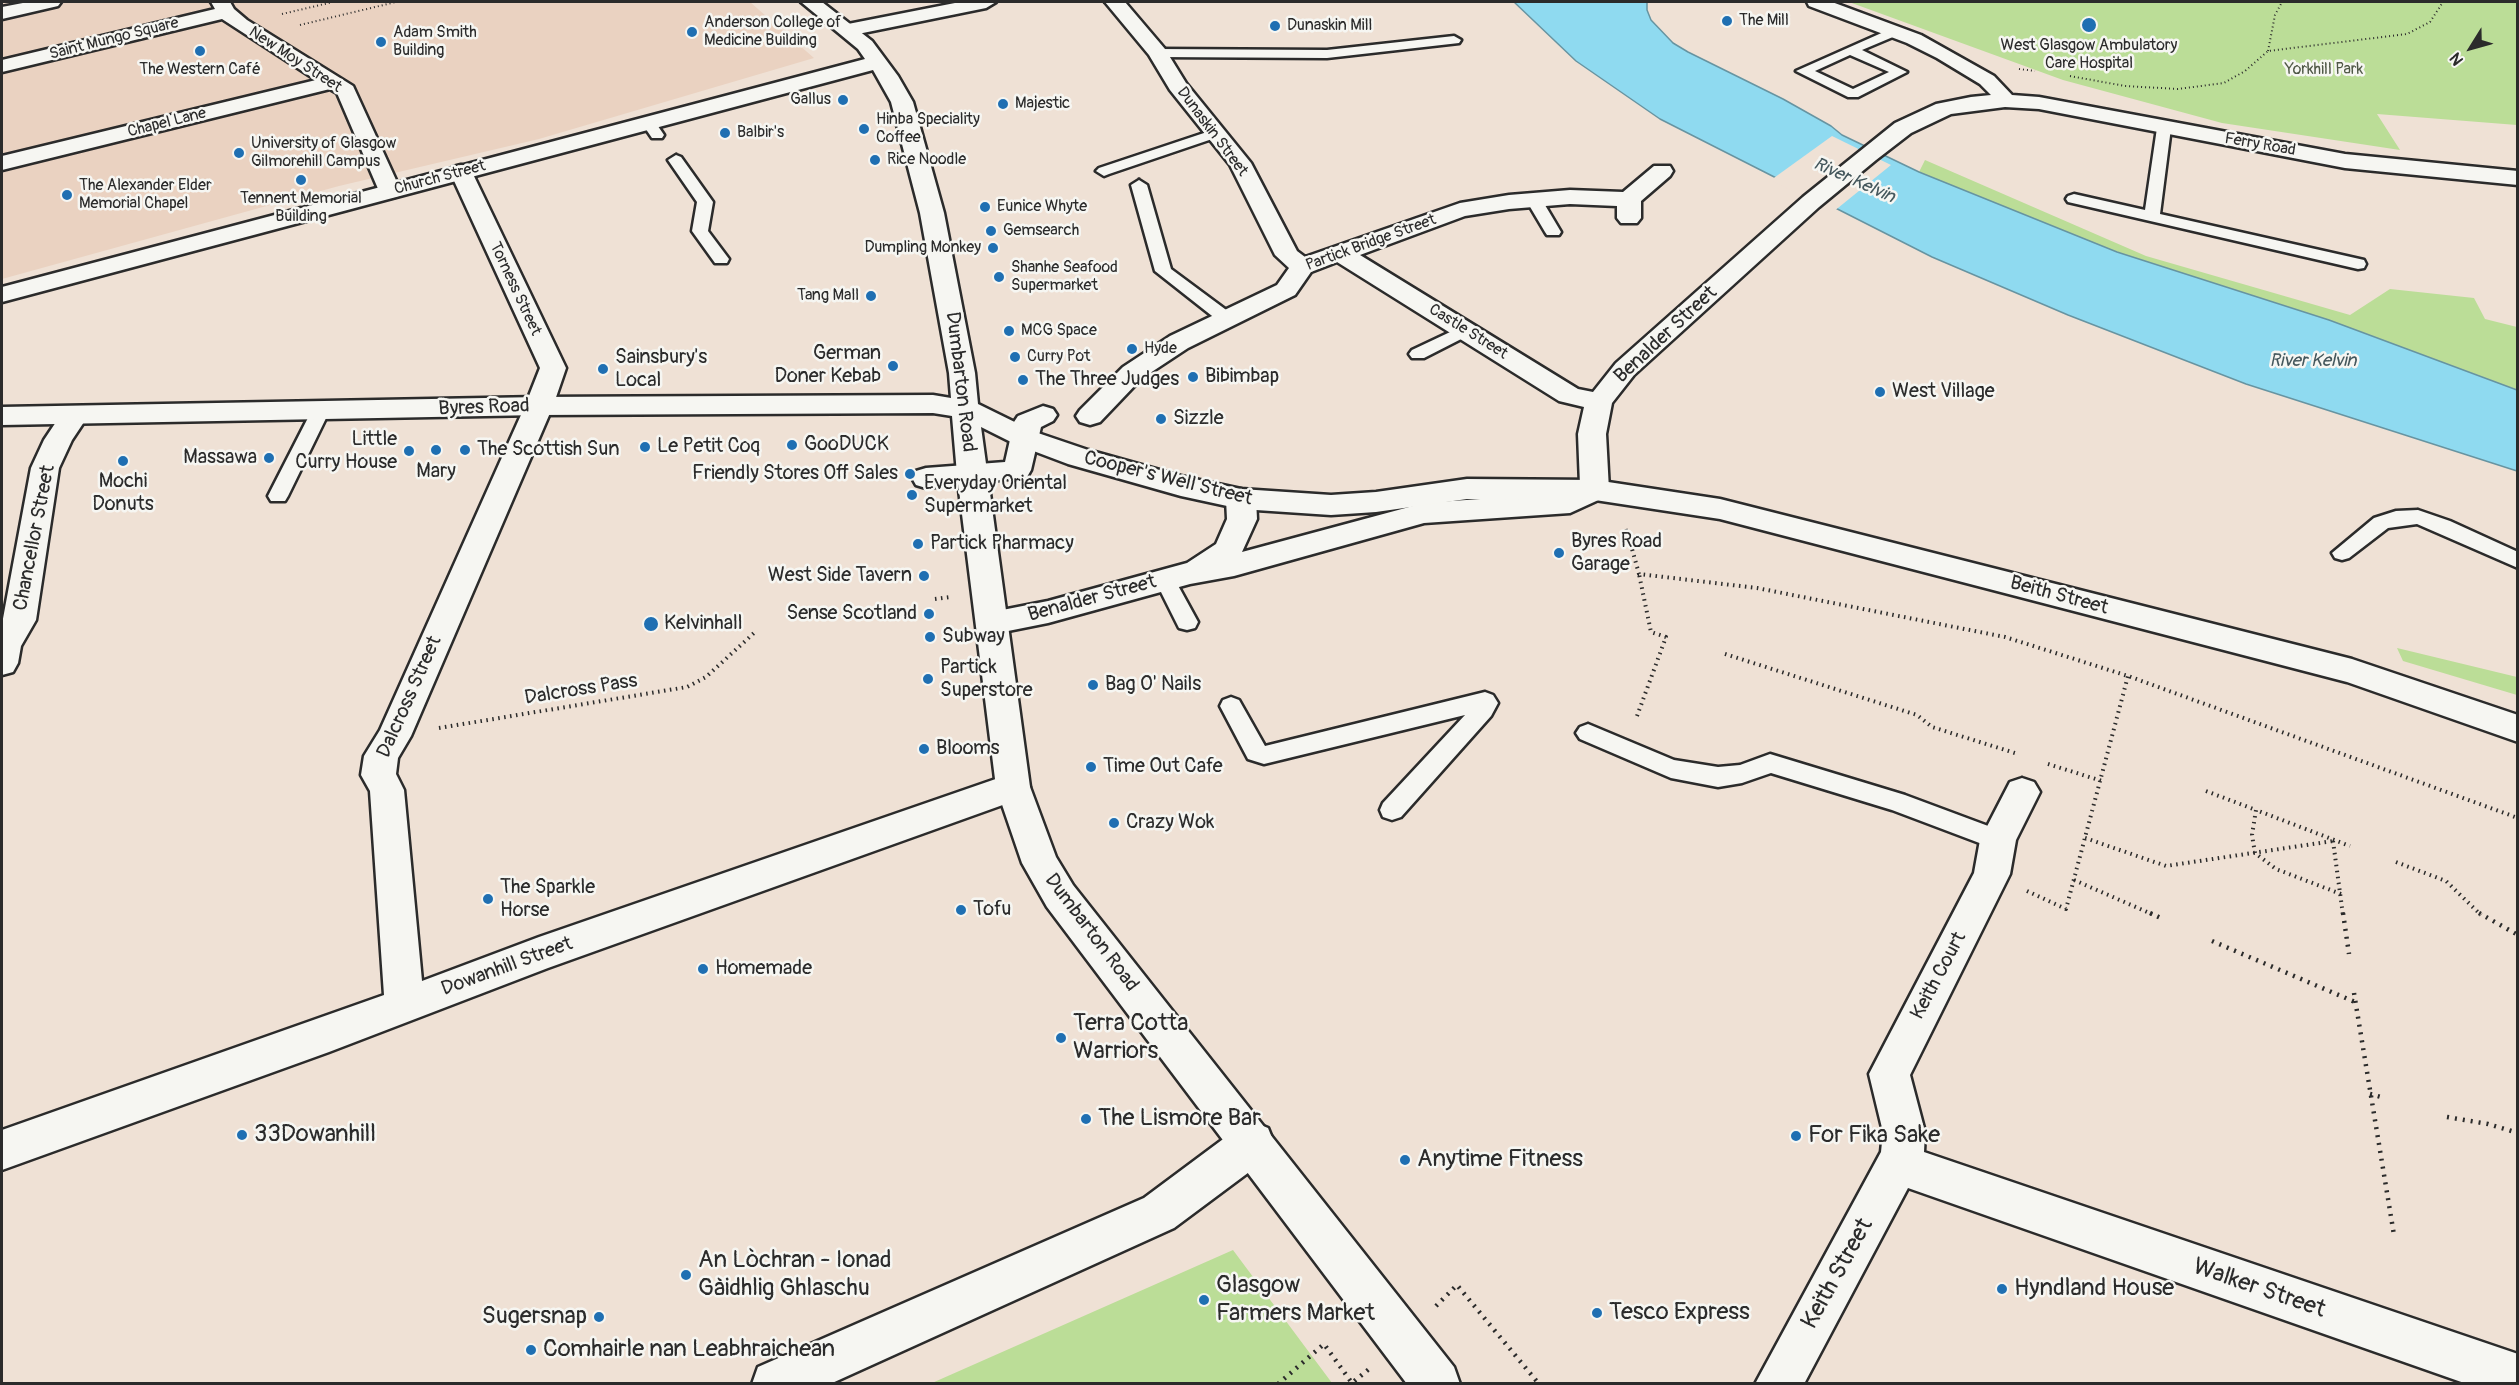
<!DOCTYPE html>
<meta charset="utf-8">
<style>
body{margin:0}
#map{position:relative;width:2519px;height:1385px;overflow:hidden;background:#efe1d5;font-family:Pangolin,sans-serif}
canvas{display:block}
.frame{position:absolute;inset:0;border:3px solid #2b2b2b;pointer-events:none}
.north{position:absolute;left:2441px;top:18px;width:60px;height:60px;-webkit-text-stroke:4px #f6f6f2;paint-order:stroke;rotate:233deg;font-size:16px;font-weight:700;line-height:24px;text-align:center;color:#2b2b2b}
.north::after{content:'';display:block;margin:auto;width:21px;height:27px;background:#2b2b2b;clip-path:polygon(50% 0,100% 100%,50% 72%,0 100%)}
</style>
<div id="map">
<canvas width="2519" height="1385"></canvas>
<div class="frame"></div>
<div class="north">N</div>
</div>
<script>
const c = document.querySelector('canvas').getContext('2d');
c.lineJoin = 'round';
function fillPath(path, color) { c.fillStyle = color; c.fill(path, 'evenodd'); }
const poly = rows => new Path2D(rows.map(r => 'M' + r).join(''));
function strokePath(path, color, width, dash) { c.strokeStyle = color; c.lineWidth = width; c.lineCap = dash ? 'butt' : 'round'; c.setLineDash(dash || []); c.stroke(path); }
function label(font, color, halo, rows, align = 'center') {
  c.font = font + ' Pangolin,sans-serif'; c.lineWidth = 5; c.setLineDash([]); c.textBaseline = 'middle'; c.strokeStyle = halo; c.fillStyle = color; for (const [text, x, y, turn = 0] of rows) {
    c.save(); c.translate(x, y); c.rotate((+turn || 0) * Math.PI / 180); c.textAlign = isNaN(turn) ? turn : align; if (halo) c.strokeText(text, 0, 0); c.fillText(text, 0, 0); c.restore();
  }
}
const built = poly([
 [2,2,750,2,814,58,539,139,339,186,2,279]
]);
const green = poly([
 [1849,2,2517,2,2517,125,2377,114,2400,150,2222,123,2063,80],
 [1925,160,2146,256,2350,315,2390,289,2474,298,2485,319,2517,327,2517,390,2329,320,2117,252,1919,172],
 [2397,648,2517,677,2517,695,2403,661],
 [1233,1250,1332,1383,932,1383]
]);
const water = poly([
 [1514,2,1647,2,1647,10,1651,20,1673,43,1688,52,1783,99,1831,126,1842,135,1919,172,2117,252,2329,320,2517,390,2517,471,2246,384,2068,315,1932,257,1660,119,1576,61,1514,2]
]);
const pier = poly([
 [1832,136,1891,165,1833,212,1771,180]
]);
const pathFar3 = poly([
 [282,14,333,2],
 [300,25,396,2],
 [2268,51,2275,15,2282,2],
 [2019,69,2035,71],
 [2070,76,2125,86,2178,89,2224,83,2245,71,2268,51,2407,34,2430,22,2443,2]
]);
const pathFar2 = poly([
 [1626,529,1629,539]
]);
const pathFar1 = poly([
 [1629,538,1639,574,1757,588,2005,637,2128,676,2518,818],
 [935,599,950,597],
 [1725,654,1917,715,1932,727,2018,754],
 [1637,716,1666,637,1651,632,1639,574],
 [439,728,687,687,706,677,754,633],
 [2048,764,2102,781],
 [2206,791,2256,810],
 [2085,838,2166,866,2333,841],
 [2333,841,2343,915],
 [2396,862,2446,881,2481,915],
 [2074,880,2154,915],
 [2027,891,2066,909,2128,676],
 [2341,894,2276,869,2255,853,2252,835,2256,810,2350,846]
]);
const path = poly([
 [2150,913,2163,919],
 [2343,913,2349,954],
 [2479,913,2518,935],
 [2212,941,2355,1002],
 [2354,993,2394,1235],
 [2370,1094,2381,1097],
 [2447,1117,2488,1124,2518,1133],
 [1436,1306,1457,1285,1539,1384],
 [1278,1384,1324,1344,1352,1383,1369,1369]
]);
const lane = poly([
 [1895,27,1900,28,1900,34,1862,50,1907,72,1858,97,1848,97,1796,71,1895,27],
 [1850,55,1889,72,1853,89,1815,71,1850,55],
 [1454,36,1461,40,1459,43,1327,58,1158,57,1151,53,1158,49,1327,50,1454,36],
 [648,118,653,119,662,132,664,135,662,138,652,138,641,122,648,118],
 [2164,124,2171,128,2160,214,2364,260,2366,264,2364,268,2358,269,2068,202,2066,199,2068,196,2074,194,2145,210,2157,128,2164,124],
 [1216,129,1223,133,1221,136,1109,174,1104,176,1096,171,1099,168,1216,129],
 [676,155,681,157,713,202,708,231,729,259,727,263,715,263,692,231,697,202,668,160,676,155],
 [1139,180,1147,185,1171,269,1233,315,1236,319,1233,323,1221,323,1155,271,1131,185,1139,180],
 [1534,195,1542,200,1561,232,1559,235,1547,235,1545,232,1526,200,1534,195],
 [1465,325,1471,326,1474,330,1471,334,1424,358,1412,358,1409,354,1412,350,1465,325],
 [320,406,329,412,288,496,285,501,271,501,268,496,311,412,320,406],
 [2418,510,2450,521,2518,552,2518,568,2417,524,2388,528,2349,558,2342,560,2335,558,2332,553,2374,518,2396,511,2418,510],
 [1165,573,1172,575,1175,580,1198,622,1195,628,1187,630,1179,628,1155,580,1158,575,1165,573],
 [1485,692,1493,695,1498,703,1491,716,1401,817,1392,820,1383,817,1380,810,1383,803,1465,715,1264,764,1248,759,1220,706,1223,700,1231,697,1239,700,1265,746,1485,692],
 [1588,724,1674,760,1718,767,1740,765,1770,754,1905,795,2007,833,2010,840,2007,847,1998,850,1892,810,1771,773,1742,783,1718,787,1671,778,1580,739,1576,733,1580,727,1588,724]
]);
const street = poly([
 [28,2,61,2,58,6,2,19,2,7,28,2],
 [211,2,230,2,234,9,247,20,353,86,401,191,398,196,390,198,382,196,379,191,337,93,330,89,2,170,2,156,316,80,222,19,2,72,2,60,215,9,211,2],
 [960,2,996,2,986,8,848,36,838,30,848,24,960,2],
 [1105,2,1125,2,1165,49,1186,83,1251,163,1297,251,1305,257,1460,203,1509,195,1570,190,1623,192,1654,166,1670,166,1673,171,1670,176,1641,201,1641,218,1637,223,1621,223,1617,218,1617,206,1570,204,1509,209,1465,216,1360,255,1578,389,1593,392,1616,363,1803,197,1895,123,1936,104,1971,97,1991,95,1980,84,1937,58,1907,43,1809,6,1807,2,1832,2,1921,35,1994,76,2012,95,2039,97,2345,154,2518,171,2518,185,2345,168,2039,109,2005,107,1951,114,1911,133,1876,160,1819,207,1634,375,1612,403,1606,434,1609,490,1605,497,1570,513,1424,523,1234,576,1190,584,1048,623,993,634,982,630,977,622,982,614,1048,601,1187,563,1216,544,1227,519,1226,499,1231,492,1241,489,1251,492,1256,499,1257,519,1242,552,1424,503,1565,493,1580,485,1578,434,1584,407,1559,401,1337,262,1311,272,1295,295,1188,348,1141,379,1100,422,1090,425,1080,422,1076,416,1080,410,1123,367,1170,336,1277,285,1289,268,1275,255,1230,165,1170,90,1149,55,1105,2],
 [461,165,469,167,472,172,566,368,553,406,411,736,398,758,396,774,404,790,422,981,539,937,1013,773,1025,777,1030,787,1025,797,548,968,329,1052,2,1170,2,1130,384,995,370,791,361,775,364,756,380,730,525,406,540,368,450,172,453,167,461,165],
 [1043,406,1053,409,1057,415,1053,421,1041,427,1031,470,1027,477,926,488,916,485,912,478,916,471,926,468,1005,462,1014,422,1018,416,1043,406],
 [74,407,84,410,88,416,72,440,59,468,36,620,21,646,18,663,13,672,2,675,2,624,31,468,44,440,64,410,74,407],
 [2022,778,2034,782,2040,792,2016,840,2010,874,1910,1075,1925,1132,1924,1152,2518,1354,2518,1384,2467,1384,1908,1188,1804,1384,1755,1384,1881,1152,1883,1132,1869,1074,1974,873,1980,840,2010,782,2022,778],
 [1253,1122,1268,1128,1274,1143,1268,1158,1174,1228,830,1384,752,1384,758,1367,1144,1198,1238,1128,1253,1122]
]);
const secondary = poly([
 [801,2,822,2,872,41,898,76,913,102,944,213,975,373,978,404,1035,432,1088,450,1181,476,1241,489,1331,495,1376,492,1467,479,1595,480,1720,499,2352,659,2518,715,2518,742,2347,682,1720,519,1595,500,1467,499,1376,512,1331,515,1241,509,1181,496,1068,464,1015,444,981,427,1030,787,1056,857,1073,885,1454,1367,1460,1384,1407,1384,1047,907,1022,863,996,787,957,474,952,416,933,413,539,415,2,425,2,407,539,397,933,395,951,398,949,373,920,213,891,102,873,70,2,302,2,287,865,59,858,49,801,2]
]);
const markers = [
 [1727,21,6,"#1f6fb2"],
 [2089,25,8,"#1f6fb2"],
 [1275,26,6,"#1f6fb2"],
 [692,32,6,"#1f6fb2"],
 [381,42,6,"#1f6fb2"],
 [200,51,6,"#1f6fb2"],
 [843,100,6,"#1f6fb2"],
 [1003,104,6,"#1f6fb2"],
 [864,129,6,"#1f6fb2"],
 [725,133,6,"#1f6fb2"],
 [239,153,6,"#1f6fb2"],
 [875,160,6,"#1f6fb2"],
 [301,180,6,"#1f6fb2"],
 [67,195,6,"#1f6fb2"],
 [985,207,6,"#1f6fb2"],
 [991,231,6,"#1f6fb2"],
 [993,248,6,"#1f6fb2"],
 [999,277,6,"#1f6fb2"],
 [871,296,6,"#1f6fb2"],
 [1009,331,6,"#1f6fb2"],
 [1132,349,6,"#1f6fb2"],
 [1015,357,6,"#1f6fb2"],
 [893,366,6,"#1f6fb2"],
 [603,369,6,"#1f6fb2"],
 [1193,377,6,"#1f6fb2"],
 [1023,380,6,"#1f6fb2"],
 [1880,392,6,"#1f6fb2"],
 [1161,419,6,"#1f6fb2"],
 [792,445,6,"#1f6fb2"],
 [645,447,6,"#1f6fb2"],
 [436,450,6,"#1f6fb2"],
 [465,450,6,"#1f6fb2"],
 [409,451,6,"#1f6fb2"],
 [269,458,6,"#1f6fb2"],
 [123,461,6,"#1f6fb2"],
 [910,474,6,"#1f6fb2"],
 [912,495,6,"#1f6fb2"],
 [918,544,6,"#1f6fb2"],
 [1559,553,6,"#1f6fb2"],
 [924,576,6,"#1f6fb2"],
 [929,614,6,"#1f6fb2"],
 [651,624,8,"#1f6fb2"],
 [930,637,6,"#1f6fb2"],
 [928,679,6,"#1f6fb2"],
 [1093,685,6,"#1f6fb2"],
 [924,749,6,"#1f6fb2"],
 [1091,767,6,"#1f6fb2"],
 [1114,823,6,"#1f6fb2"],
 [488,899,6,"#1f6fb2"],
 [961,910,6,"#1f6fb2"],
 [703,969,6,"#1f6fb2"],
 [1061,1038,6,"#1f6fb2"],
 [1086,1119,6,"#1f6fb2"],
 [242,1135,6,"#1f6fb2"],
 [1796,1136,6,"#1f6fb2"],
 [1405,1160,6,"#1f6fb2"],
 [686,1275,6,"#1f6fb2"],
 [2002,1289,6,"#1f6fb2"],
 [1204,1300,6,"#1f6fb2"],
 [1597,1313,6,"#1f6fb2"],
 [599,1317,6,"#1f6fb2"],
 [531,1350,6,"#1f6fb2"]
];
const farPoinames = [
 ["The Mill",1739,21],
 ["Anderson College of",704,23],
 ["Medicine Building",704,41],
 ["Dunaskin Mill",1287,26],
 ["Adam Smith",393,33],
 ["Building",393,51],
 ["West Glasgow Ambulatory",2089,46,"center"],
 ["Care Hospital",2089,64,"center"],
 ["The Western Café",200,70,"center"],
 ["Gallus",831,100,"right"],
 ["Majestic",1015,104],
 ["Hinba Speciality",876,120],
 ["Coffee",876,138],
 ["Balbir's",737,133],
 ["University of Glasgow",251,144],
 ["Gilmorehill Campus",251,162],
 ["Rice Noodle",887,160],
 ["The Alexander Elder",79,186],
 ["Memorial Chapel",79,204],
 ["Tennent Memorial",301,199,"center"],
 ["Building",301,217,"center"],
 ["Eunice Whyte",997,207],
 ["Gemsearch",1003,231],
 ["Dumpling Monkey",981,248,"right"],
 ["Shanhe Seafood",1011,268],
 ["Supermarket",1011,286],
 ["Tang Mall",859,296,"right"],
 ["MCG Space",1021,331],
 ["Hyde",1144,349],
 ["Curry Pot",1027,357]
];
const farStreetnames = [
 ["Saint Mungo Square",114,39,-14],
 ["New Moy Street",295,60,33],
 ["Chapel Lane",167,123,-14],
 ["Dunaskin Street",1212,132,53],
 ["Ferry Road",2260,145,10],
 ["Church Street",440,178,-15],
 ["Partick Bridge Street",1371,243,-20],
 ["Torness Street",515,289,65],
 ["Castle Street",1468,332,32]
];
const farParknames = [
 ["Yorkhill Park",2324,70]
];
const farWaternames = [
 ["River Kelvin",1854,181,24],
 ["River Kelvin",2313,361]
];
const streetNames = [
 ["Benalder Street",1666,335,-43],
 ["Dumbarton Road",960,382,83],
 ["Byres Road",484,408,-2],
 ["Cooper's Well Street",1168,479,14],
 ["Chancellor Street",35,538,-79],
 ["Beith Street",2059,596,15],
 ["Benalder Street",1092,599,-15],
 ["Dalcross Pass",581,690,-9],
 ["Dalcross Street",410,697,-66],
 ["Dumbarton Road",1091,933,53],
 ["Dowanhill Street",507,967,-20],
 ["Keith Court",1939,976,-62]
];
const poiNames = [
 ["German",881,354,"right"],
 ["Doner Kebab",881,377,"right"],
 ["Sainsbury's",615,358],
 ["Local",615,381],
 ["Bibimbap",1205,377],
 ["The Three Judges",1035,380],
 ["West Village",1892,392],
 ["Sizzle",1173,419],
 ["Little",397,440,"right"],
 ["Curry House",397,463,"right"],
 ["GooDUCK",804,445],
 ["Le Petit Coq",657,447],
 ["The Scottish Sun",477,450],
 ["Massawa",257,458,"right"],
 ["Mary",436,472,"center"],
 ["Friendly Stores Off Sales",898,474,"right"],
 ["Mochi",123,482,"center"],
 ["Donuts",123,505,"center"],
 ["Everyday Oriental",924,484],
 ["Supermarket",924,507],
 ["Byres Road",1571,542],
 ["Garage",1571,565],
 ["Partick Pharmacy",930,544],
 ["West Side Tavern",912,576,"right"],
 ["Sense Scotland",917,614,"right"],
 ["Kelvinhall",664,624],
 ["Subway",942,637],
 ["Partick",940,668],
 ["Superstore",940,691],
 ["Bag O' Nails",1105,685],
 ["Blooms",936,749],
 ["Time Out Cafe",1103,767],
 ["Crazy Wok",1126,823],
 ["The Sparkle",500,888],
 ["Horse",500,911],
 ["Tofu",973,910],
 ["Homemade",715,969]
];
const nearPoinames = [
 ["Terra Cotta",1073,1024],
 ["Warriors",1073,1052],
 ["The Lismore Bar",1098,1119],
 ["33Dowanhill",254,1135],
 ["For Fika Sake",1808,1136],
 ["Anytime Fitness",1417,1160],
 ["An Lòchran - Ionad",698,1261],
 ["Gàidhlig Ghlaschu",698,1289],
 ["Glasgow",1216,1286],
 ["Farmers Market",1216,1314],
 ["Hyndland House",2014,1289],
 ["Tesco Express",1609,1313],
 ["Sugersnap",587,1317,"right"],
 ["Comhairle nan Leabhraichean",543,1350]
];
const nearStreetnames = [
 ["Keith Street",1838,1274,-61],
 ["Walker Street",2259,1289,19]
];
fillPath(built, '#ead2c1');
fillPath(green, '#bbdd97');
fillPath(water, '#8fdaf0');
strokePath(water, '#6794a1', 1.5);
fillPath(pier, '#efe1d5');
strokePath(lane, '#2b2b2b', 5);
strokePath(street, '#2b2b2b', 5);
strokePath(secondary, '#2b2b2b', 5);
strokePath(pathFar3, '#2b2b2b', 2, [1, 3]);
strokePath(pathFar2, '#2b2b2b', 3, [1.5, 4]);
strokePath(pathFar1, '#2b2b2b', 4, [1.5, 4.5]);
strokePath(path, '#2b2b2b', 4.5, [2, 6]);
fillPath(lane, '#f6f6f2');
fillPath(street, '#f6f6f2');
fillPath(secondary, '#f6f6f2');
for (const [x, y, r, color] of markers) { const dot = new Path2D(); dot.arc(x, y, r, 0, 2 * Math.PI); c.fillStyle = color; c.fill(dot); strokePath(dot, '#f6f6f2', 2); }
label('16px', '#2b2b2b', '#f6f6f2', farPoinames, 'left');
label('16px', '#2b2b2b', '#f6f6f2', farStreetnames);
label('16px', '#4f5846', '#f6f6f2', farParknames);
label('italic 18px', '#44575c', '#f6f6f2', farWaternames);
label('20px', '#2b2b2b', '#f6f6f2', streetNames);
label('20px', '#2b2b2b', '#f6f6f2', poiNames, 'left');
label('24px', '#2b2b2b', '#f6f6f2', nearPoinames, 'left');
label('24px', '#2b2b2b', '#f6f6f2', nearStreetnames);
</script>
